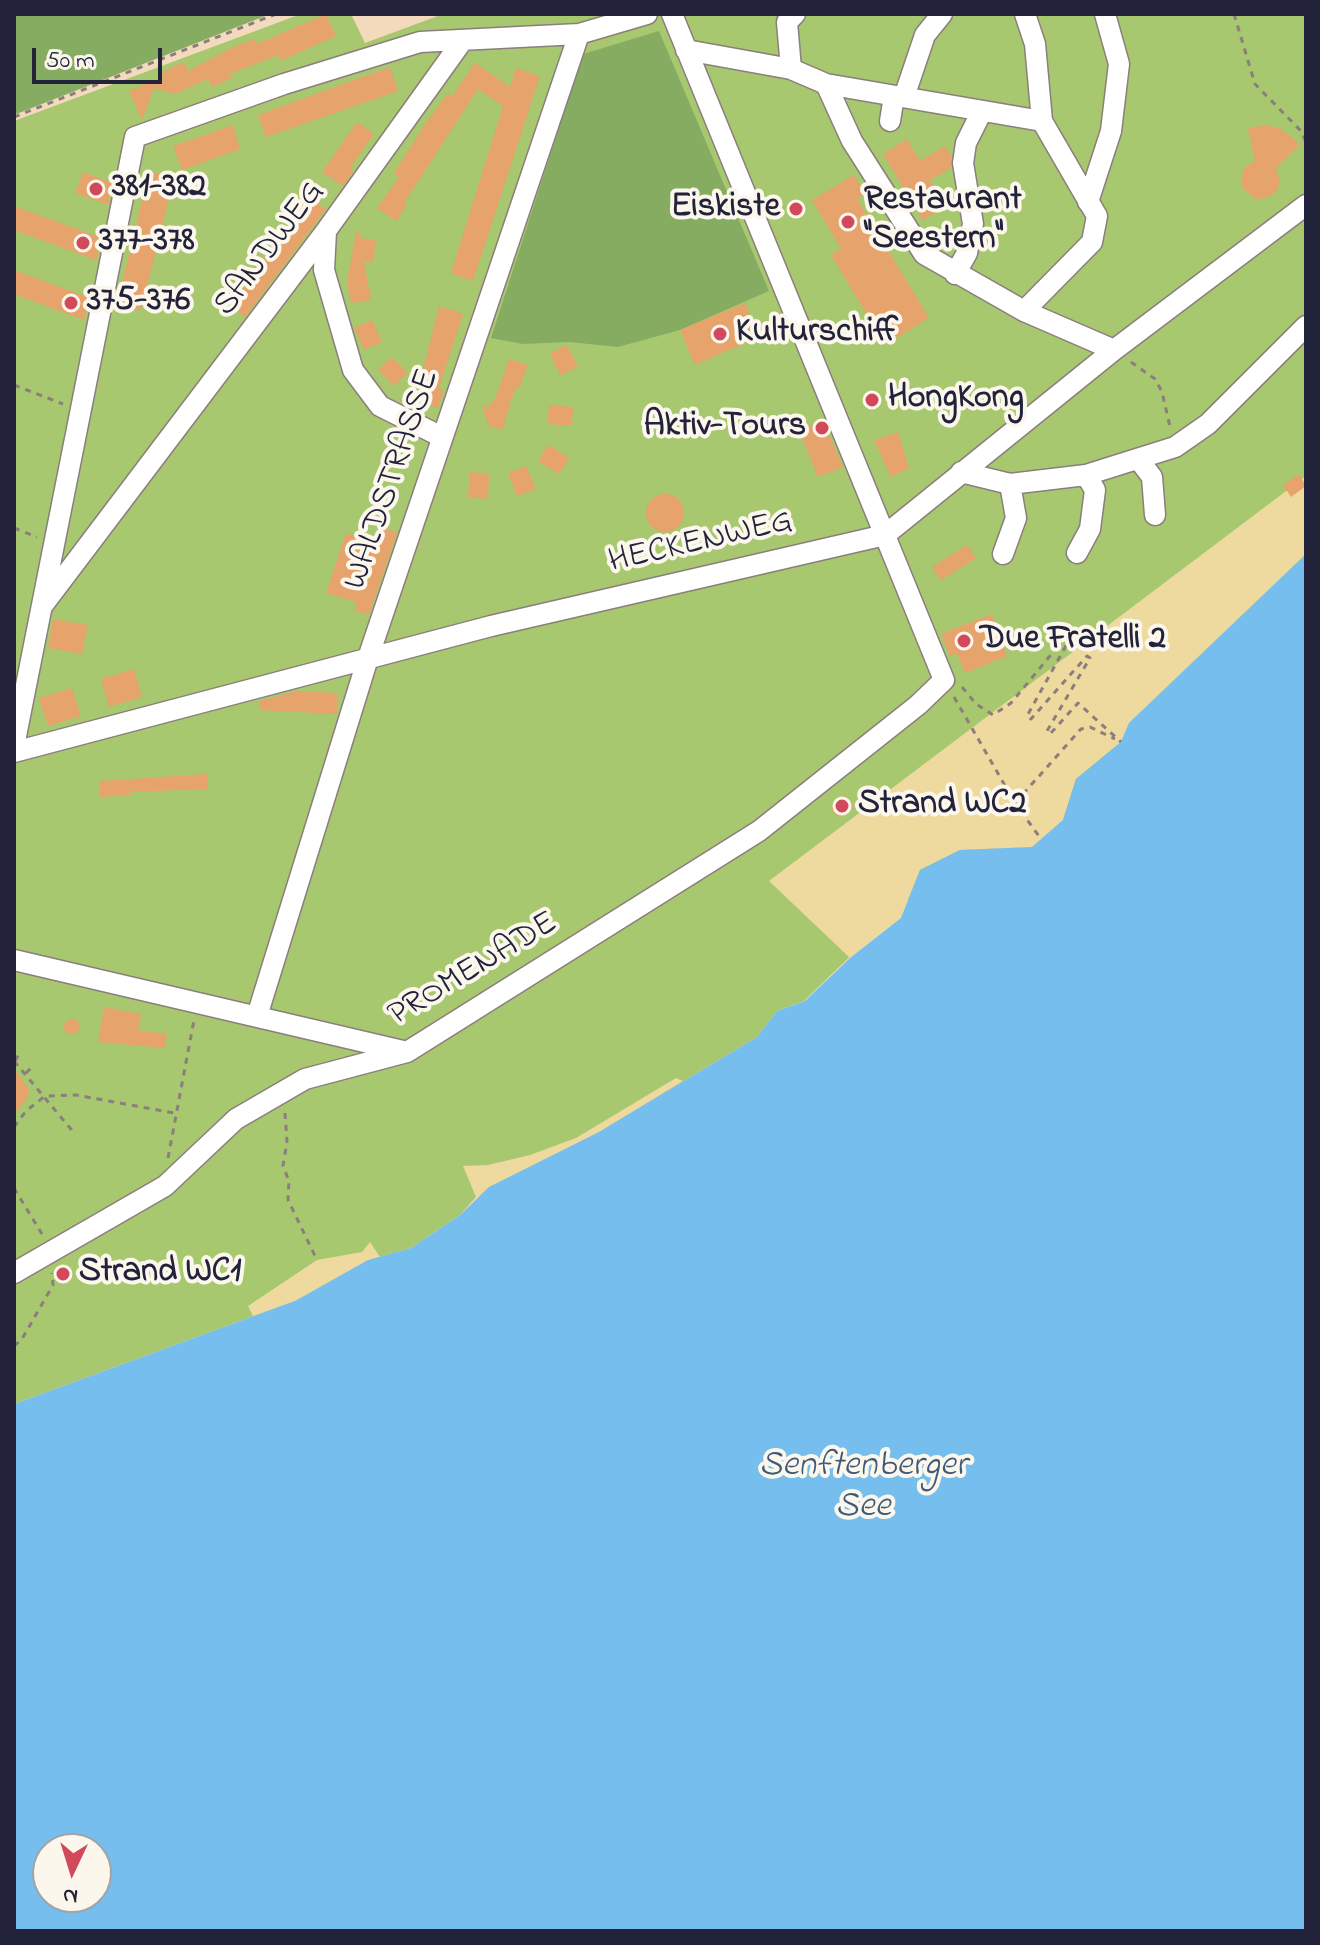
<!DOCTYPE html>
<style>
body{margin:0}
#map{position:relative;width:1320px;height:1945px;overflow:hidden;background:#f4dabd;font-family:"Indie Flower",sans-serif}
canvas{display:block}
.frame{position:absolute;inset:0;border:16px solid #22223b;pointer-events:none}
.north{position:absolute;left:32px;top:1833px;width:80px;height:80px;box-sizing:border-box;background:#fbf7ec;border:2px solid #a4a2a5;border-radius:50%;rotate:184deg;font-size:22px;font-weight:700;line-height:32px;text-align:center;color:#22223b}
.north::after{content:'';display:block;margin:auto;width:28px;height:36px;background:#d1495b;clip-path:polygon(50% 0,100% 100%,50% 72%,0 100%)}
.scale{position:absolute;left:32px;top:48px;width:130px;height:36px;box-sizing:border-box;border:4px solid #22223b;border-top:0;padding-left:10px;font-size:24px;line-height:28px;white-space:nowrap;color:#22223b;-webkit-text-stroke:6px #fbf7ec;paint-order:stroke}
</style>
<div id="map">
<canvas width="1320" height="1945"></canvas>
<div class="frame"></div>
<div class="north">N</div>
<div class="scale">50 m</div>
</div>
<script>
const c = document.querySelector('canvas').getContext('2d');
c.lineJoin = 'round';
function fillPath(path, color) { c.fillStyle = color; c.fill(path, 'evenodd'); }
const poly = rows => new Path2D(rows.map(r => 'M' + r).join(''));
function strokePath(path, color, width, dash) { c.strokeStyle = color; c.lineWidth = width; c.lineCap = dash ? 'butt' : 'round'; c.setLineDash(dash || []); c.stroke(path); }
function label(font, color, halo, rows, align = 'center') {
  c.font = font + ' "Indie Flower",sans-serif'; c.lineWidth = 8; c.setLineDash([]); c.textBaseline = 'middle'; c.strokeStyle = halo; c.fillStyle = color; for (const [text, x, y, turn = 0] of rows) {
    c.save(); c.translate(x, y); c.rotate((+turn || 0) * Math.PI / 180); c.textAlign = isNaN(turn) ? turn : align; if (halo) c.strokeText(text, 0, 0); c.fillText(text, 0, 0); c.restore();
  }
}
const green = poly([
 [301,14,351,14,365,43,443,14,1306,14,1306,554,1129,723,1121,742,1063,820,1032,847,960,850,804,1001,777,1011,757,1037,599,1132,476,1197,460,1215,411,1248,368,1260,295,1301,14,1404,14,121]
]);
const forest = poly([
 [14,14,270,14,14,115],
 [659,31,769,291,680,330,618,347,569,342,523,344,491,338,583,54]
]);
const sand = poly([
 [1306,476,1306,554,1129,723,1121,742,1076,779,1063,820,1032,847,960,850,920,870,901,918,850,958,769,881],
 [676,1078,683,1081,599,1132,476,1197,463,1166,488,1165,530,1155,576,1138],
 [370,1242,380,1257,295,1301,253,1316,248,1306,317,1260,362,1252]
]);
const water = poly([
 [1306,554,1306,1931,14,1931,14,1404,295,1301,368,1260,411,1248,460,1215,489,1187,599,1132,757,1037,777,1011,805,1001,850,958,901,918,920,870,960,850,1032,847,1063,820,1076,779,1121,742,1129,723],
 [48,1849,96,1849,96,1897,48,1897]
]);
const building = poly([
 [326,14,336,36,280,61,278,55,230,74,232,78,212,87,208,79,175,94,154,88,142,120,129,91,164,76,162,72,184,62,188,71,233,47,255,39,257,44],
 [475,63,510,87,516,68,540,76,473,281,451,273,503,106,478,89,404,203,407,205,396,221,377,208,399,177,394,173,425,124,448,93,452,96],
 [390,67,398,91,266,137,258,115],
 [357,122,374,134,350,168,354,170,343,186,322,172],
 [233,125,240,149,182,170,173,146],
 [1266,125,1281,129,1300,144,1276,168,1280,182,1276,192,1266,198,1255,199,1242,187,1241,176,1246,166,1255,161,1248,128],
 [907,139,920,161,945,146,951,155,951,168,930,180,946,206,923,220,883,154],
 [149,171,174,177,141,310,117,305],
 [83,172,113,183,108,205,75,193],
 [854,175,866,194,857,199,929,318,885,345,831,255,841,249,812,200],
 [306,196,326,209,245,317,232,307],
 [14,206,102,238,96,260,14,230],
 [356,232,359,232,360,238,376,240,373,262,364,261,371,300,351,303,347,282],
 [14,270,90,298,84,320,14,294],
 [745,303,759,337,695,365,680,330],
 [439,306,463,314,439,388,444,390,438,408,415,401],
 [372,320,382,342,364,350,354,328],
 [567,345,578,367,560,375,550,353],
 [391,357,408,373,394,386,378,370],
 [509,359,528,365,519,388,516,387,512,399,507,401,511,402,502,430,489,426,481,404,488,409,491,401,494,402],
 [549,405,573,407,572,426,547,424],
 [823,421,843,467,818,477,799,430],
 [898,432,909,468,891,477,874,440],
 [548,445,569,458,559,474,538,461],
 [526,466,536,489,517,496,508,473],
 [470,472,489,474,488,499,468,497],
 [1299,474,1306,486,1291,497,1283,485],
 '646 513a19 19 0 1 1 38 0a19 19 0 1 1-38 0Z',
 [381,527,397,532,369,615,354,610,357,602,326,593,346,533,376,543],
 [967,545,976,558,941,580,932,567],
 [992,614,1007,656,965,673,957,653,950,656,941,634],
 [53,619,88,625,82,654,48,648],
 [134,669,142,697,109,707,101,679],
 [72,688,81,716,48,726,39,698],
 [297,691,338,693,337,714,259,710,259,701],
 [207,774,208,789,130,792,131,795,100,797,99,781],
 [845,795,854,806,838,817,830,807],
 [104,1007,141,1014,138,1030,167,1034,165,1048,98,1042],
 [68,1019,77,1020,80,1027,76,1034,67,1034,63,1026],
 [14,1069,29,1089,28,1098,14,1114]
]);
const path = poly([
 [1234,14,1255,84,1301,131,1306,142],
 [14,117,276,14],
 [1131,362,1155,379,1162,392,1170,427],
 [14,385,63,404],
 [14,528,37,537],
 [962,687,976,704,993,715,1011,703,1064,639,1068,642,1027,716,1031,719,1087,656,1090,658,1047,731,1050,734,1078,703,1121,742],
 [954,697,1015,803,1041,839],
 [1015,803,1081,729,1090,727,1115,739],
 [14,1061,75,1134],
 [15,1061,19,1054],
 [26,1073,32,1067],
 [285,1113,287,1142,283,1166,289,1181,288,1200,317,1260],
 [14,1127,26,1111,45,1096,76,1095,174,1113],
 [168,1158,194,1020],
 [14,1188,42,1234],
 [14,1346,22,1339,53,1285,52,1273]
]);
const minor = poly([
 [686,50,791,69,826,84,852,141,924,254,1024,311,1114,350],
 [791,69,787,22,795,14],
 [826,84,1042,121,1035,44,1025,14],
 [904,97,925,35,942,14],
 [890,121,894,96],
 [1088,202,1111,131,1119,64,1105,14],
 [326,231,324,270,353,370,380,406,442,437],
 [955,274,967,253,973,224,963,163,966,143,982,111],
 [1024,311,1092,242,1097,216,1042,121],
 [1139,460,1152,477,1155,515],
 [961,472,1010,484,1086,475,1175,447,1208,424,1306,326],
 [1077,553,1090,529,1095,490,1086,475],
 [1003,554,1016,518,1010,484],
 [43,605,326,231,463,40],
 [14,746,135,137,284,84,420,42,579,34,647,14],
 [14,752,491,626,885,535,1114,350,1306,205],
 [14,960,403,1051],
 [257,1016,368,658,579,34],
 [14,1273,165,1186,236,1119,305,1079,407,1052,759,831,918,705,944,680,672,14]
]);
const markers = [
 [96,189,8,"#d1495b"],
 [796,209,8,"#d1495b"],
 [848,222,8,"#d1495b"],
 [83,243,8,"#d1495b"],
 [71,303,8,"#d1495b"],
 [720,334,8,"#d1495b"],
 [872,400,8,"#d1495b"],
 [822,428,8,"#d1495b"],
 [964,641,8,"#d1495b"],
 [842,806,8,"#d1495b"],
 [63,1274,8,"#d1495b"]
];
const poiNames = [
 ["381-382",112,189],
 ["Restaurant",864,202],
 ["\"Seestern\"",864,241],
 ["Eiskiste",780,209,"right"],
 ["377-378",99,243],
 ["375-376",87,303],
 ["Kulturschiff",736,334],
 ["HongKong",888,400],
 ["Aktiv-Tours",806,428,"right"],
 ["Due Fratelli 2",980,641],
 ["Strand WC2",858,806],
 ["Strand WC1",79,1274]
];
const streetNames = [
 ["SANDWEG",271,250,-53],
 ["WALDSTRASSE",394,480,-71],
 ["HECKENWEG",701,544,-13],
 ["PROMENADE",474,971,-31]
];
const waterNames = [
 ["Senftenberger",863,1468],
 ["See",863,1509]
];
fillPath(green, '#a8c870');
fillPath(forest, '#86ac62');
fillPath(sand, '#eeda9e');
fillPath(water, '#75beed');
fillPath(building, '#e6a36b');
strokePath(minor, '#8b7e7c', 23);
strokePath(path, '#8b7e7c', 3, [6, 6]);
strokePath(minor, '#fff', 20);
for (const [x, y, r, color] of markers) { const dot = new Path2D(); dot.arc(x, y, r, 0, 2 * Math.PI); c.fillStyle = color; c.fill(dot); strokePath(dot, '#fbf7ec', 3); }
label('bold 34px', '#22223b', '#fbf7ec', poiNames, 'left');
label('34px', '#22223b', '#fbf7ec', streetNames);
label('italic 36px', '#3f5979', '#fbf7ec', waterNames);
</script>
